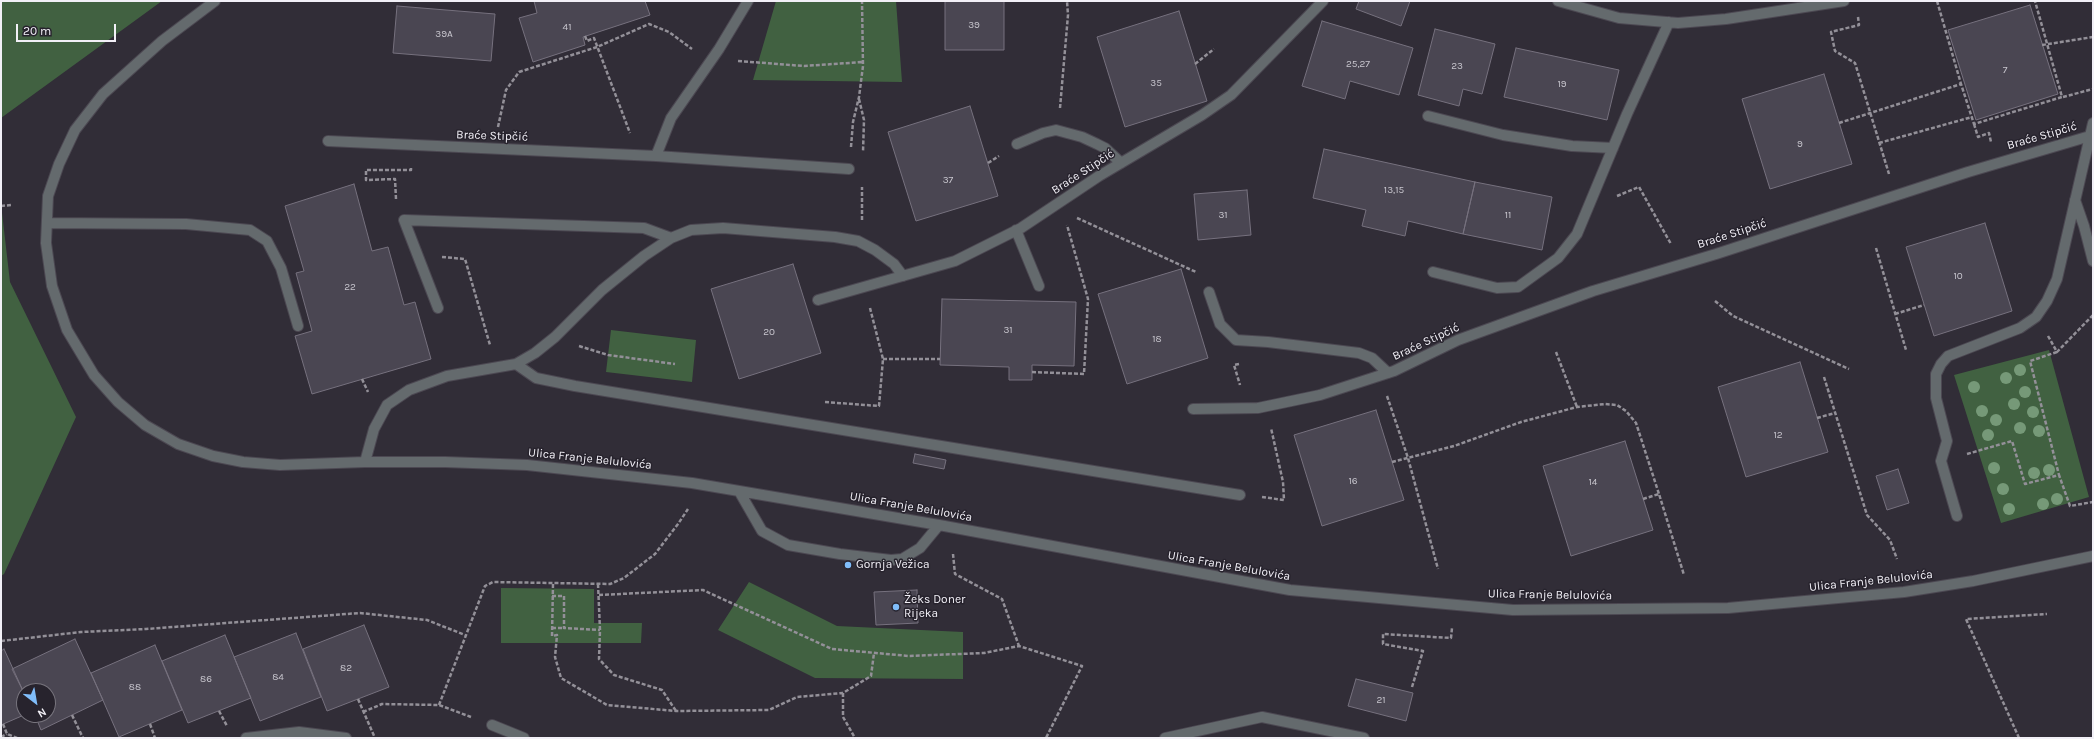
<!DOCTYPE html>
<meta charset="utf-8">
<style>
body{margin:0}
#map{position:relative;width:2094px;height:739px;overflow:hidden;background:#312d37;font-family:Karla,sans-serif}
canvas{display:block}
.frame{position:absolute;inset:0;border:2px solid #f2f0f7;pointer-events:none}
.north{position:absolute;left:16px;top:683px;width:40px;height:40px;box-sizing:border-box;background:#27232d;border:1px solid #78757e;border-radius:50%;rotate:149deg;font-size:11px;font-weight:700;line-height:16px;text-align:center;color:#f2f0f7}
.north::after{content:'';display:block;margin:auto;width:14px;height:18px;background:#80bdfa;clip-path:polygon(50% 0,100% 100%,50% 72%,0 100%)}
.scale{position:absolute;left:16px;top:24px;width:100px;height:18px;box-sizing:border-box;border:2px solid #f2f0f7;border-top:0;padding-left:5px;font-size:12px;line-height:14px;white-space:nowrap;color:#f2f0f7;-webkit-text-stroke:3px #27232d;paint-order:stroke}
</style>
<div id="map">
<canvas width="2094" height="739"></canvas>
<div class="frame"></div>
<div class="north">N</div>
<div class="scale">20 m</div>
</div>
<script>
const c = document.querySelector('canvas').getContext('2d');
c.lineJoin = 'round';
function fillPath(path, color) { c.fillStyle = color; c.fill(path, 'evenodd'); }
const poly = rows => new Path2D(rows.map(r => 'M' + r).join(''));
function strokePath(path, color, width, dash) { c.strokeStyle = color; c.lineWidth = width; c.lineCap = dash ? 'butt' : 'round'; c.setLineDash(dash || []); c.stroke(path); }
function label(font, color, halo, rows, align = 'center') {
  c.font = font + ' Karla,sans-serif'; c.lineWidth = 3; c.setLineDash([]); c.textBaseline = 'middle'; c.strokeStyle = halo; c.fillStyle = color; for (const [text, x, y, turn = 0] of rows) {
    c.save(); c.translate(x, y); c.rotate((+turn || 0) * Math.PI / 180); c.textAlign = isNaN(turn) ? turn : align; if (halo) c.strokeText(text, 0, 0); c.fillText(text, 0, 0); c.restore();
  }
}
const green = poly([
 [1,1,162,1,1,118],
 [776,1,896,1,902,82,753,80],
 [1,204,10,282,76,417,4,574,1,576],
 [611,330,696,340,692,382,606,372],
 [2049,350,2089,497,2001,523,1954,375],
 [749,582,837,626,963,632,963,679,815,678,718,630],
 [501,588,594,589,594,623,642,623,641,643,501,643]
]);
const building = poly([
 [534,1,645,1,650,15,583,37,585,45,533,62,519,18,537,13,534,1],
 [945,1,1004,1,1004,50,945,50,945,1],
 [1359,1,1410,1,1401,26,1356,9,1359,1],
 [2030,5,2058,94,1976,120,1948,30,2030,5],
 [397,6,495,14,491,61,393,53,397,6],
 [1179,11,1207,101,1125,127,1097,37,1179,11],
 [1322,21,1413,48,1399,95,1350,81,1345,99,1302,86,1322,21],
 [1435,29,1495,44,1482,94,1463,89,1459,106,1418,95,1435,29],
 [1516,48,1619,70,1607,120,1504,97,1516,48],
 [1824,74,1852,164,1770,189,1742,99,1824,74],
 [970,106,998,196,916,221,888,132,970,106],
 [1324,149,1475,182,1463,234,1408,221,1405,236,1362,226,1366,210,1313,198,1324,149],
 [1475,182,1552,197,1542,250,1463,234,1475,182],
 [354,184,372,251,388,247,404,305,415,302,431,359,312,394,295,336,312,331,296,273,304,271,285,206,354,184],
 [1247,190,1251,235,1198,240,1194,194,1247,190],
 [1985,223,2012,311,1934,336,1906,247,1985,223],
 [793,264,821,353,739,379,711,289,793,264],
 [1181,269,1208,358,1127,384,1098,294,1181,269],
 [942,299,1076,302,1074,366,1032,365,1032,380,1009,380,1009,367,940,365,942,299],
 [1800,362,1828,452,1746,477,1718,387,1800,362],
 [1376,410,1404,500,1322,526,1294,435,1376,410],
 [1625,441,1653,530,1571,556,1543,466,1625,441],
 [915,454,946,460,944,469,913,463,915,454],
 [1898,469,1909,503,1887,510,1876,476,1898,469],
 [917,590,918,623,876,625,874,592,917,590],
 [364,625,389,687,327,711,303,649,364,625],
 [296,633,321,697,260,721,234,657,296,633],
 [225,635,251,698,188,723,162,661,225,635],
 [75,639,103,700,41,730,35,715,48,715,48,691,24,691,24,693,12,669,75,639],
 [155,645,182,710,119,737,91,673,155,645],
 [4,649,24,693,24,715,1,725,1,651,4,649],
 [1356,679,1413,693,1406,721,1348,706,1356,679]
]);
const path = poly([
 [1937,1,1961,84],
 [1858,17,1859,25,1831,32,1835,51,1855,63,1889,174],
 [585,36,587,41,594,38,630,133],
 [2042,45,2093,37],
 [738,61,804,66,863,62],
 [1195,64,1214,49],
 [2063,97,2093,89],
 [859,99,864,120,863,152],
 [1060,108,1068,15,1067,1],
 [1839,123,1961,84,1974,124,2062,97,2035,1],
 [1974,124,1978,137,1989,133,1991,142],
 [498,127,506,90,519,72,597,47,649,24,669,32,692,49],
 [1879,143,1972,117],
 [851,147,853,122,859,97,863,66,862,1],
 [988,163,999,156],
 [1617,196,1639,187,1671,244],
 [396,199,395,179,366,180,366,170,411,170,411,167],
 [1,206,11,205],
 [1077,218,1196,272],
 [862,220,862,187],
 [1876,248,1906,350],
 [442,257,465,259,490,345],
 [1715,301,1733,316,1849,369],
 [1895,314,1924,305],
 [2048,336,2057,352,2093,315],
 [579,346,608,355,675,364],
 [1556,352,1577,407],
 [2057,352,2030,361,2059,475],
 [883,359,940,359],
 [1239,364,1234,365,1240,385],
 [1032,372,1084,374,1088,299,1067,225],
 [1824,377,1867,515,1890,540,1897,559],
 [362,379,368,392],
 [1387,396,1408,458,1438,569],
 [825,402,879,406,883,359,870,308],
 [1817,418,1835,413],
 [1967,454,2012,441,2025,484,2059,475,2070,506,2093,502],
 [1392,462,1454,446,1521,422,1577,407,1605,404,1617,405,1626,411,1636,423,1659,494],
 [1262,497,1284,500,1283,482,1271,428],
 [1643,499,1659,494,1684,575],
 [953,554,955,574,1002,599,1019,646],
 [553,584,552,636,557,635,555,657,561,678,607,705,676,711,769,710,797,697,843,693,871,676,874,653],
 [598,584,600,630,599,659,614,675,662,690,676,711],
 [599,595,703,590,832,649,909,656,984,653,1019,646,1082,666,1046,738],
 [552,596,564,596,564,628,600,630],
 [552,628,564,628],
 [1,641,81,632,146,629,360,613,427,620,465,635],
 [1412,687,1423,651,1383,644,1383,634,1451,638,1452,628],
 [843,693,843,717,855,738],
 [358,699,375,738],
 [439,705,485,586,493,582,610,584,624,578,655,554,678,524,688,509],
 [219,711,227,726],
 [363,712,382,704,439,705,471,717],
 [72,715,83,738],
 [3,724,7,734,17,738],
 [150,724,155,738],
 [1,737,7,734],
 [2019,738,1966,619,2047,614]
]);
const minor = poly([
 [215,1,162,41,103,94,75,130,59,164,48,196,46,243,52,286,67,330,94,375,118,402,145,425,178,444,213,456,243,462,280,465,365,462,445,462,527,465,692,483,939,525,1290,590,1513,610,1728,608,1904,592,1973,581,2093,556],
 [1558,1,1619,18,1678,23,1726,19,1844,1],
 [1428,116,1503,135,1572,146,1613,148],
 [328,141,656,156,849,169],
 [1017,144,1043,133,1056,130,1082,137,1097,144,1105,148,1121,163],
 [656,156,671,118,719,49,748,1],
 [2075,200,2084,226,2093,261],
 [47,223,186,224,250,230,267,241,281,268,298,326],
 [1016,230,1039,286],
 [1433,272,1497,288,1518,287,1558,258,1577,234,1627,114,1669,22],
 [1209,292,1220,324,1236,340,1268,342,1359,353,1372,358,1388,373],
 [818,300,955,261,1021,228,1099,176,1202,115,1231,95,1323,1],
 [438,308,404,220,644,228,671,238],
 [516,364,536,378,575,386,1240,495],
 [1193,409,1258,408,1320,395,1394,371,1458,340,1593,291,1716,254,1968,172,2090,136],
 [365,462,374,429,387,405,409,390,447,376,516,364,535,353,555,337,602,290,644,256,671,238,691,230,723,228,835,237,858,241,875,250,894,264,903,276],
 [739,491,762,531,788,545,840,554,891,560,902,559,920,548,939,525],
 [1957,516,1941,461,1947,441,1936,398,1936,374,1941,364,1948,356,2020,328,2036,317,2047,301,2057,279,2093,123],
 [492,725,524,738],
 [246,738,299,732,346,738],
 [1165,738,1262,717,1364,738]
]);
const trees = [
 [2020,370],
 [2006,378],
 [1974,387],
 [2025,392],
 [2014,404],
 [1982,411],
 [2033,412],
 [1996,420],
 [2020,428],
 [2039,431],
 [1988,435],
 [1994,468],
 [2049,470],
 [2034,473],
 [2003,489],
 [2057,499],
 [2043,504],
 [2009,509]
];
const markers = [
 [848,565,4,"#80bdfa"],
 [896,607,4,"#80bdfa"]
];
const numberNames = [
 ["39",974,25],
 ["41",567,27],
 ["39A",444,34],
 ["25,27",1358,64],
 ["23",1457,66],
 ["7",2005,70],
 ["35",1156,83],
 ["19",1562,84],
 ["9",1800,144],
 ["37",948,180],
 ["13,15",1394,190],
 ["31",1223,215],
 ["11",1508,215],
 ["10",1958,276],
 ["22",350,287],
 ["31",1008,330],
 ["20",769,332],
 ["18",1157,339],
 ["12",1778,435],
 ["16",1353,481],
 ["14",1593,482],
 ["82",346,668],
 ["84",278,677],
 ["86",206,679],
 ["88",135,687],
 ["21",1381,700]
];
const streetNames = [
 ["Braće Stipčić",492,136,2],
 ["Braće Stipčić",2042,136,-16],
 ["Braće Stipčić",1083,172,-33],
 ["Braće Stipčić",1732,234,-18],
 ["Braće Stipčić",1426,342,-25],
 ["Ulica Franje Belulovića",590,459,6],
 ["Ulica Franje Belulovića",911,507,10],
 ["Ulica Franje Belulovića",1229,566,10],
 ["Ulica Franje Belulovića",1871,581,-6],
 ["Ulica Franje Belulovića",1550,595,1]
];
const poiNames = [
 ["Gornja Vežica",856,565],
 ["Žeks Doner",904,600],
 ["Rijeka",904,614]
];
fillPath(green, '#416141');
fillPath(building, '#4a4652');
strokePath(building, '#76717e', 1);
strokePath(minor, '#4c4852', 12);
strokePath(path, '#939098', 2.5, [4, 2]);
strokePath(minor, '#646a6d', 10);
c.fillStyle = '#769978';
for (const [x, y] of trees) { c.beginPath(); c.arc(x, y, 6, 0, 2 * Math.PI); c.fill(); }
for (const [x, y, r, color] of markers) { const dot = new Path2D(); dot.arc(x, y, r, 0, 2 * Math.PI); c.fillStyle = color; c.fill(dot); strokePath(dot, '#27232d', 1.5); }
label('10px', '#c8c6ce', null, numberNames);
label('12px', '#f2f0f7', '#27232d', streetNames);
label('12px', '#f2f0f7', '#27232d', poiNames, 'left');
</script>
